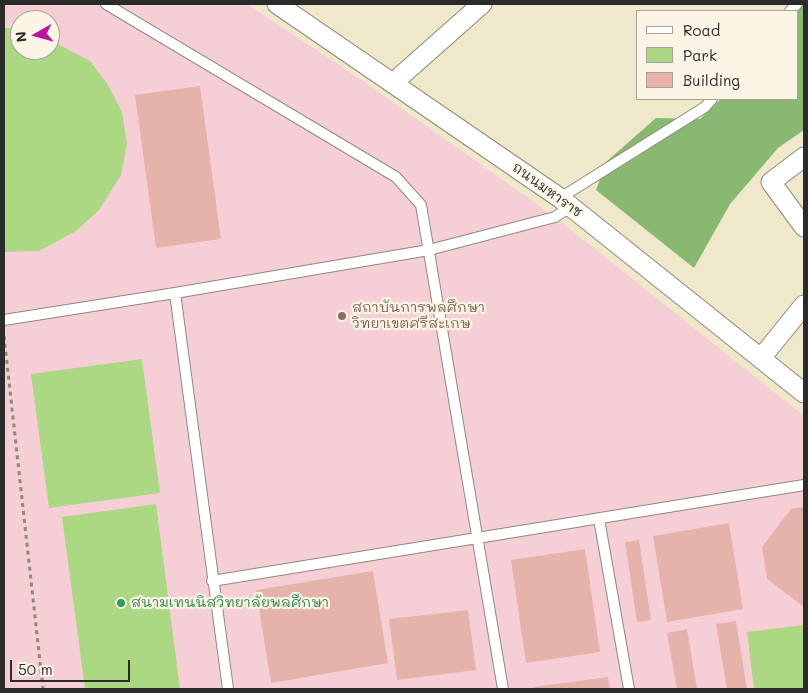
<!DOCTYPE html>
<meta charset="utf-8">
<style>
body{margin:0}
#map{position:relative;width:808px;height:693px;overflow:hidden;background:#efe8cb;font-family:Mali,sans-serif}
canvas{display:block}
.frame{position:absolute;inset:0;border:5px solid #2b2b2b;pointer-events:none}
.legend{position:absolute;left:636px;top:10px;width:162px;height:90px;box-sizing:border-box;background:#fcf5e5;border:1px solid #a8a49b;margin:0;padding:6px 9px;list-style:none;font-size:15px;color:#2b2b2b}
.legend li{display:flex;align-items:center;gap:10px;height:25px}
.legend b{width:25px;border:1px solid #a8a49b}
.north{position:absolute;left:10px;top:10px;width:50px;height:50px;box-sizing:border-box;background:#fcf5e5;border:1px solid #a8a49b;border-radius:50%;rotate:263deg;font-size:14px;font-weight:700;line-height:20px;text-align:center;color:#2b2b2b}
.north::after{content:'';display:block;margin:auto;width:18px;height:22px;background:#b5179e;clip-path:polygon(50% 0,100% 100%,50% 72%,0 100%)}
.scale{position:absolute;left:10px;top:660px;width:120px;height:22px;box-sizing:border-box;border:2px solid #2b2b2b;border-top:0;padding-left:6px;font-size:15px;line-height:18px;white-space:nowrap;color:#2b2b2b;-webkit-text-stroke:4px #fcf5e5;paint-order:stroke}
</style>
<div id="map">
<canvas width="808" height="693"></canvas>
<div class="frame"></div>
<ul class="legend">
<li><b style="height:6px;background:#fff"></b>Road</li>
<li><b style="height:14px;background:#acd783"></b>Park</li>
<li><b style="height:14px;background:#e6b3ab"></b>Building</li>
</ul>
<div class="north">N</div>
<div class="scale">50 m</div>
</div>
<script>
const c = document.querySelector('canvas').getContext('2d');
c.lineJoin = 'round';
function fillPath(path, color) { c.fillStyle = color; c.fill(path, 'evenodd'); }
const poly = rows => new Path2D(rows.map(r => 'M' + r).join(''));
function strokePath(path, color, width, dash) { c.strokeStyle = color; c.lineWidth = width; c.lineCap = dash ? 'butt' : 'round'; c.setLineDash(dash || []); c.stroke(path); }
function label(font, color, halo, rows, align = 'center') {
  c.font = font + ' Mali,"Playpen Sans Thai",sans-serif'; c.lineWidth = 4.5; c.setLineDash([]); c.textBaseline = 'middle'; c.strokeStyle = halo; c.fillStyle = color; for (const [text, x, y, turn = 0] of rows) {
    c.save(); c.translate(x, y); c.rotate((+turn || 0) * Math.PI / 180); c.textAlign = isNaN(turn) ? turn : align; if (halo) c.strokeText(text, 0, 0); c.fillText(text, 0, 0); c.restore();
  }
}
const built = poly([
 [4,4,247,4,363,81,555,217,804,416,804,689,4,689],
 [20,20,50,20,50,50,20,50]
]);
const green = poly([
 [4,28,20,28,20,50,50,50,50,40,90,61,108,85,122,112,127,144,121,175,99,210,76,231,39,251,4,252],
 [142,359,160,493,49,508,31,374],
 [156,504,180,689,85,689,62,517],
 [804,625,804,689,754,689,747,632]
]);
const forest = poly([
 [803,4,804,130,778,148,730,204,694,268,596,190,606,162,656,118,700,119,721,99,797,99,797,12]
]);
const building = poly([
 [200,86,221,239,156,248,135,95],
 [804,507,804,607,767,579,762,547,791,509],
 [729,523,743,609,667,622,653,536],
 [639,540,651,620,637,622,625,542],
 [585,549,600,652,526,663,511,560],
 [373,571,388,663,271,683,256,590],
 [468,610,476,670,397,680,389,619],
 [736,621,747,689,727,689,716,624],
 [687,629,697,689,677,689,667,633],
 [608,677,610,689,533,689,533,687]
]);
const path = poly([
 [4,336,43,689]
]);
const lane = poly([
 [106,4,396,177,421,205,503,689],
 [790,11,797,4],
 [560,198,705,107,712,99],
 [175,293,228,689],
 [4,320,175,293,429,250,555,217,570,207],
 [599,519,629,689],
 [212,581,804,485]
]);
const street = poly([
 [277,4,560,198,804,393],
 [394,82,482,4],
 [804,157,771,182,804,227],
 [761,358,804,305]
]);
const markers = [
 [342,316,5,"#8d6e63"],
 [121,603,5,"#2e9e5b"]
];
const streetNames = [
 ["ถนนมหาราช",547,190,36]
];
const educationNames = [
 ["สถาบันการพลศึกษา",352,308],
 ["วิทยาเขตศรีสะเกษ",352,324]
];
const leisureNames = [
 ["สนามเทนนิสวิทยาลัยพลศึกษา",131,603]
];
fillPath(built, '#f6cfd6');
fillPath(green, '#acd783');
fillPath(forest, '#89b871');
fillPath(building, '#e6b3ab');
strokePath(lane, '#8d8a7b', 12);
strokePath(street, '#8d8a7b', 21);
strokePath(path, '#8d8a7b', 3, [4, 4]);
strokePath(lane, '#fff', 10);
strokePath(street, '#fff', 19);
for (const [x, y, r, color] of markers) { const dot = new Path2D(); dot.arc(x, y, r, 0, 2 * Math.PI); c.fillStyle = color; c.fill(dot); strokePath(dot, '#fcf5e5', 2); }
label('14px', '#2b2b2b', '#fcf5e5', streetNames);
label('14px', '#785e54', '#fcf5e5', educationNames, 'left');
label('14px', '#27864d', '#fcf5e5', leisureNames, 'left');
</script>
